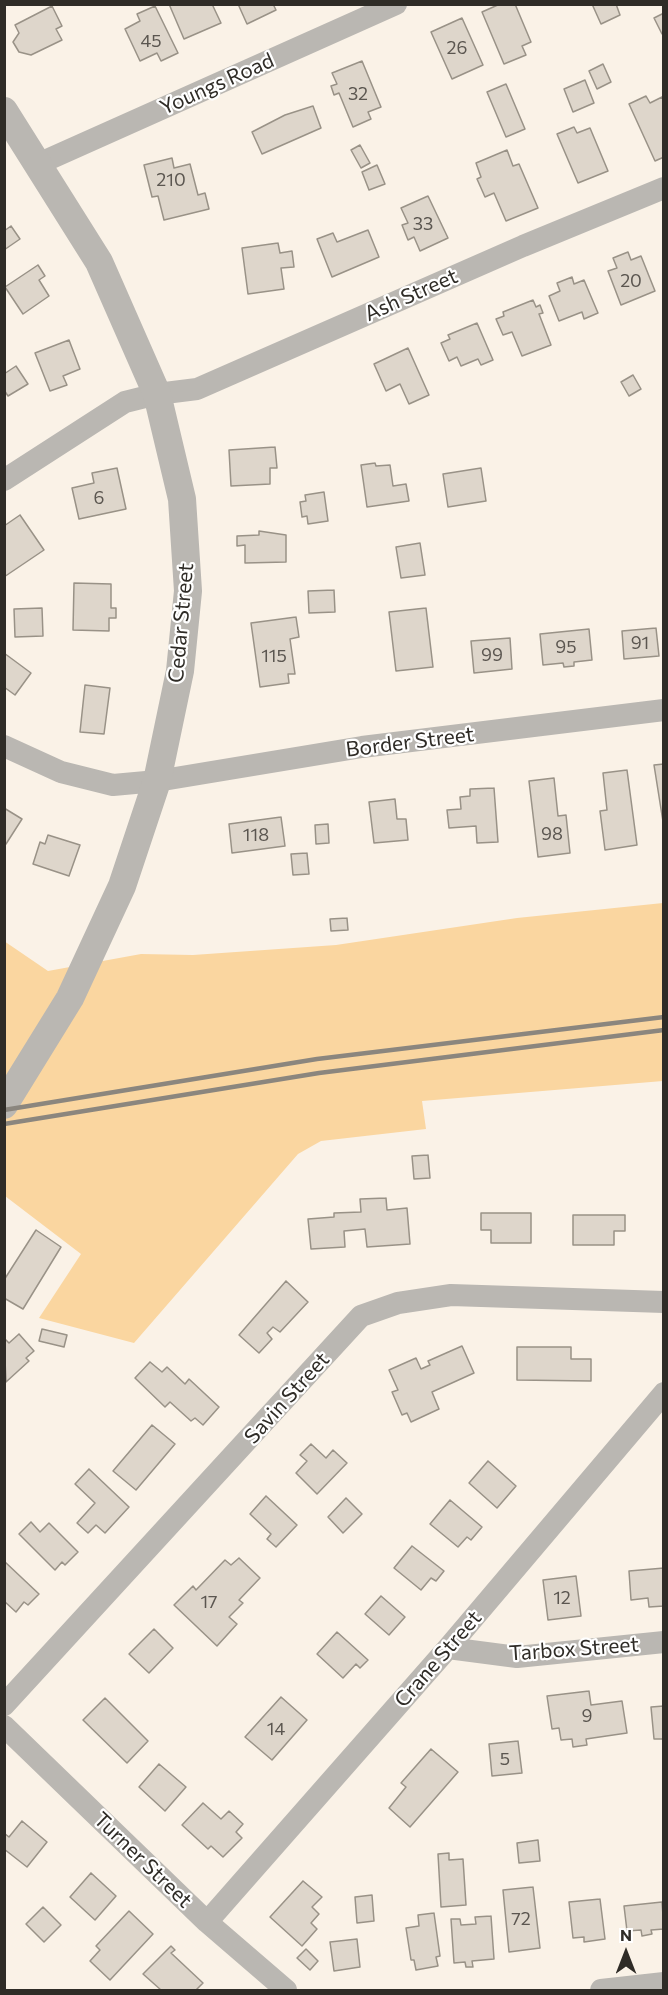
<!DOCTYPE html>
<style>
body{margin:0}
#map{position:relative;width:668px;height:1995px;overflow:hidden;background:#faf2e7;font-family:Commissioner,sans-serif}
canvas{display:block}
.frame{position:absolute;inset:0;border:6px solid #2f2c27;pointer-events:none}
.north{position:absolute;left:596px;top:1923px;width:60px;height:60px;-webkit-text-stroke:4px #fff;paint-order:stroke;rotate:0deg;font-size:16px;font-weight:700;line-height:24px;text-align:center;color:#2f2c27}
.north::after{content:'';display:block;margin:auto;width:21px;height:27px;background:#2f2c27;clip-path:polygon(50% 0,100% 100%,50% 72%,0 100%)}
</style>
<div id="map">
<canvas width="668" height="1995"></canvas>
<div class="frame"></div>
<div class="north">N</div>
</div>
<script>
const c = document.querySelector('canvas').getContext('2d');
c.lineJoin = 'round';
function fillPath(path, color) { c.fillStyle = color; c.fill(path, 'evenodd'); }
const poly = rows => new Path2D(rows.map(r => 'M' + r).join(''));
function strokePath(path, color, width, dash) { c.strokeStyle = color; c.lineWidth = width; c.lineCap = dash ? 'butt' : 'round'; c.setLineDash(dash || []); c.stroke(path); }
function label(font, color, halo, rows, align = 'center') {
  c.font = font + ' Commissioner,sans-serif'; c.lineWidth = 4.5; c.setLineDash([]); c.textBaseline = 'middle'; c.strokeStyle = halo; c.fillStyle = color; for (const [text, x, y, turn = 0] of rows) {
    c.save(); c.translate(x, y); c.rotate((+turn || 0) * Math.PI / 180); c.textAlign = isNaN(turn) ? turn : align; if (halo) c.strokeText(text, 0, 0); c.fillText(text, 0, 0); c.restore();
  }
}
const green = poly([
 [663,903,663,1081,422,1101,426,1129,321,1141,298,1154,134,1343,39,1318,81,1254,5,1196,4,941,48,971,141,954,193,955,336,945,517,918]
]);
const building = poly([
 [169,4,212,4,221,23,184,39,169,4],
 [238,4,273,4,276,10,247,24,238,4],
 [500,4,515,4,531,42,522,46,526,55,504,64,482,12,500,4],
 [592,4,616,4,620,15,601,24,592,4],
 [52,6,62,26,56,29,62,40,31,55,19,52,13,42,19,33,15,25,52,6],
 [155,6,178,53,161,61,157,53,140,61,125,29,140,21,137,14,155,6],
 [664,13,664,34,662,34,654,18,664,13],
 [462,18,483,65,452,79,431,32,462,18],
 [362,61,381,107,368,112,371,119,353,127,339,93,334,95,331,86,337,84,332,73,362,61],
 [603,64,611,82,597,89,589,71,603,64],
 [585,80,594,103,573,112,564,89,585,80],
 [506,84,525,129,506,137,487,92,506,84],
 [646,96,650,103,662,97,664,100,664,157,655,161,629,104,646,96],
 [313,106,321,128,262,154,252,132,285,115,313,106],
 [574,127,577,133,590,128,608,171,578,183,557,134,574,127],
 [360,145,370,163,361,168,351,150,360,145],
 [507,150,513,166,519,164,538,208,506,221,494,193,485,197,477,179,481,177,476,163,507,150],
 [172,158,174,168,190,164,198,195,205,193,209,209,164,220,158,196,152,197,144,165,172,158],
 [377,165,385,184,369,190,362,172,377,165],
 [428,196,448,238,420,251,414,237,408,240,402,225,408,223,401,208,428,196],
 [11,226,20,239,4,250,4,231,11,226],
 [368,230,379,257,332,277,317,239,333,233,337,242,368,230],
 [278,243,280,253,292,251,294,267,281,268,284,289,248,294,242,248,278,243],
 [628,252,631,260,641,256,655,291,621,305,608,271,617,268,613,258,628,252],
 [38,265,45,276,39,280,49,296,23,314,5,287,38,265],
 [572,277,574,284,584,280,598,313,584,319,582,312,559,321,549,296,560,291,557,283,572,277],
 [533,300,536,307,540,305,543,313,539,314,551,345,522,356,512,332,503,335,496,319,504,316,503,312,533,300],
 [477,323,493,360,481,365,478,359,461,366,457,357,449,361,441,343,450,339,448,335,477,323],
 [69,340,80,369,63,376,67,385,50,391,35,353,69,340],
 [408,348,429,395,409,404,400,384,386,391,374,364,408,348],
 [16,366,28,384,8,396,4,390,4,374,16,366],
 [633,375,641,389,629,396,621,382,633,375],
 [275,447,277,468,270,468,270,484,231,486,229,450,275,447],
 [375,463,376,466,390,465,393,486,406,484,409,501,367,507,361,465,375,463],
 [117,468,126,509,79,519,72,488,94,483,92,473,117,468],
 [481,468,486,501,448,507,443,474,481,468],
 [324,492,328,521,308,524,307,516,302,517,300,502,306,501,305,495,324,492],
 [20,515,44,550,4,577,4,526,20,515],
 [259,531,286,535,286,562,245,563,245,545,237,546,237,536,259,535,259,531],
 [420,543,425,575,401,578,396,547,420,543],
 [74,583,111,584,111,608,116,608,116,618,109,618,109,631,73,630,74,583],
 [334,590,335,612,309,613,308,591,334,590],
 [42,608,43,636,15,637,14,609,42,608],
 [426,608,433,667,396,671,389,612,426,608],
 [296,617,299,637,290,639,295,674,288,674,289,683,260,687,251,623,296,617],
 [656,628,659,656,624,659,622,631,656,628],
 [589,629,592,660,574,662,574,666,564,667,563,663,543,665,540,634,589,629],
 [510,638,512,669,474,673,471,641,510,638],
 [4,653,31,673,15,695,4,687,4,653],
 [85,685,110,688,104,734,80,732,85,685],
 [664,764,664,828,654,765,664,764],
 [627,770,637,845,605,850,600,811,607,810,603,773,627,770],
 [554,778,558,816,566,815,570,853,538,857,529,781,554,778],
 [494,788,498,842,477,843,476,826,449,828,447,810,461,809,460,797,470,796,470,789,494,788],
 [395,799,397,819,406,819,408,840,374,843,369,802,395,799],
 [4,808,22,819,6,844,4,843,4,808],
 [281,817,285,846,232,853,229,824,281,817],
 [328,824,329,843,316,844,315,825,328,824],
 [48,835,80,845,69,876,33,864,40,842,45,844,48,835],
 [307,853,309,874,293,875,291,854,307,853],
 [347,918,348,930,331,931,330,919,347,918],
 [428,1155,430,1178,414,1179,412,1156,428,1155],
 [386,1198,387,1210,407,1208,410,1244,367,1247,365,1229,344,1231,345,1247,311,1249,308,1219,334,1217,334,1213,361,1212,360,1199,386,1198],
 [481,1213,531,1213,531,1243,491,1243,491,1230,481,1230,481,1213],
 [573,1215,625,1215,625,1231,614,1231,614,1245,573,1245,573,1215],
 [36,1230,61,1247,23,1309,4,1298,4,1280,36,1230],
 [286,1281,308,1302,280,1332,273,1327,267,1333,272,1339,259,1353,239,1335,286,1281],
 [42,1329,67,1335,64,1347,39,1341,42,1329],
 [19,1334,34,1351,26,1358,29,1361,6,1382,4,1338,9,1343,19,1334],
 [462,1346,474,1373,432,1392,439,1409,411,1422,407,1413,402,1415,392,1392,398,1390,389,1370,416,1358,421,1369,430,1365,428,1361,462,1346],
 [517,1347,571,1347,571,1359,591,1359,591,1381,517,1380,517,1347],
 [150,1362,162,1372,167,1367,185,1384,189,1379,219,1407,203,1425,195,1418,191,1421,170,1402,165,1407,135,1378,150,1362],
 [152,1425,175,1444,136,1490,113,1471,152,1425],
 [311,1444,326,1458,333,1450,347,1463,317,1494,296,1473,307,1461,300,1455,311,1444],
 [488,1461,516,1486,497,1508,469,1483,488,1461],
 [89,1469,129,1507,105,1533,96,1525,88,1533,77,1523,95,1503,75,1484,89,1469],
 [266,1496,297,1525,276,1547,267,1539,271,1534,250,1514,266,1496],
 [346,1498,362,1514,343,1533,328,1517,346,1498],
 [450,1500,482,1527,471,1540,467,1537,458,1547,430,1524,450,1500],
 [31,1522,40,1532,49,1523,78,1552,65,1565,62,1562,55,1570,19,1534,31,1522],
 [412,1546,444,1571,436,1581,431,1578,421,1590,394,1568,412,1546],
 [239,1558,260,1578,239,1600,243,1603,229,1617,237,1624,217,1646,174,1605,193,1586,196,1590,225,1560,231,1565,239,1558],
 [4,1561,39,1594,28,1605,24,1602,16,1612,4,1601,4,1561],
 [664,1568,664,1606,649,1607,648,1598,631,1600,629,1571,664,1568],
 [576,1576,581,1616,548,1620,543,1580,576,1576],
 [381,1596,405,1617,389,1635,365,1614,381,1596],
 [154,1629,173,1648,149,1673,129,1654,154,1629],
 [337,1632,368,1660,360,1668,356,1664,343,1678,317,1654,337,1632],
 [589,1691,591,1705,622,1701,627,1733,586,1739,587,1745,573,1747,572,1739,561,1740,559,1728,552,1729,547,1696,589,1691],
 [281,1697,307,1720,272,1760,245,1737,281,1697],
 [105,1698,148,1741,127,1763,83,1720,105,1698],
 [664,1706,664,1739,654,1739,651,1707,664,1706],
 [518,1741,522,1773,492,1776,489,1744,518,1741],
 [431,1749,458,1772,410,1827,389,1808,406,1787,401,1783,431,1749],
 [159,1764,186,1787,165,1811,139,1787,159,1764],
 [203,1803,221,1819,229,1811,243,1824,236,1832,242,1838,223,1857,211,1846,208,1849,182,1825,203,1803],
 [22,1821,47,1842,27,1867,4,1849,4,1833,9,1837,22,1821],
 [538,1840,540,1861,519,1863,517,1843,538,1840],
 [449,1853,449,1860,463,1859,466,1905,441,1907,438,1854,449,1853],
 [91,1873,116,1896,95,1920,70,1897,91,1873],
 [303,1881,322,1897,312,1907,319,1914,311,1923,317,1929,302,1946,270,1917,303,1881],
 [533,1887,540,1948,509,1952,503,1890,533,1887],
 [372,1895,374,1921,357,1923,355,1897,372,1895],
 [600,1899,605,1939,584,1942,584,1937,573,1938,569,1902,600,1899],
 [662,1902,664,1929,651,1930,652,1934,642,1936,641,1930,627,1931,624,1906,662,1902],
 [43,1907,61,1925,44,1942,26,1924,43,1907],
 [129,1911,153,1934,110,1980,90,1961,100,1950,96,1946,129,1911],
 [434,1913,440,1956,436,1957,438,1966,416,1970,414,1960,411,1960,406,1928,419,1926,418,1915,434,1913],
 [491,1916,494,1959,472,1961,473,1967,466,1967,465,1962,454,1963,451,1919,460,1919,461,1925,476,1924,475,1917,491,1916],
 [357,1939,360,1967,334,1971,330,1942,357,1939],
 [171,1946,175,1950,171,1953,203,1983,196,1990,161,1990,143,1974,171,1946],
 [306,1949,318,1961,310,1970,297,1958,306,1949]
]);
const minor = poly([
 [38,164,396,4],
 [4,480,125,402,157,394,197,389,523,246,664,188],
 [4,746,61,772,113,785,157,781,362,747,664,710],
 [448,1648,517,1657,664,1642],
 [4,1705,361,1316,398,1303,451,1295,664,1302],
 [4,1726,207,1922,286,1990],
 [207,1922,448,1648,664,1393],
 [601,1990,664,1983]
]);
const tertiary = poly([
 [4,111,99,262,157,394,182,499,188,591,180,671,157,781,122,886,70,998,4,1105]
]);
const rail = poly([
 [4,1110,317,1059,664,1017],
 [4,1124,319,1073,664,1030]
]);
const numberNames = [
 ["45",151,41],
 ["26",457,48],
 ["32",358,94],
 ["210",171,180],
 ["33",423,224],
 ["20",631,281],
 ["6",99,498],
 ["91",640,643],
 ["95",566,647],
 ["99",492,655],
 ["115",274,656],
 ["98",552,834],
 ["118",256,835],
 ["12",562,1598],
 ["17",209,1602],
 ["9",587,1716],
 ["14",276,1729],
 ["5",505,1759],
 ["72",521,1919]
];
const streetNames = [
 ["Youngs Road",217,84,-24],
 ["Ash Street",411,295,-24],
 ["Cedar Street",181,623,-85],
 ["Border Street",410,742,-7],
 ["Savin Street",287,1398,-48],
 ["Tarbox Street",574,1649,-4],
 ["Crane Street",438,1659,-49],
 ["Turner Street",143,1860,44]
];
fillPath(green, '#fad6a0');
fillPath(building, '#ded6cb');
strokePath(building, '#999287', 1.5);
strokePath(minor, '#bab7b2', 22);
strokePath(tertiary, '#bab7b2', 28);
strokePath(rail, '#8b867e', 4.5);
label('18px', '#5b5650', null, numberNames);
label('21px', '#2f2c27', '#fff', streetNames);
</script>
